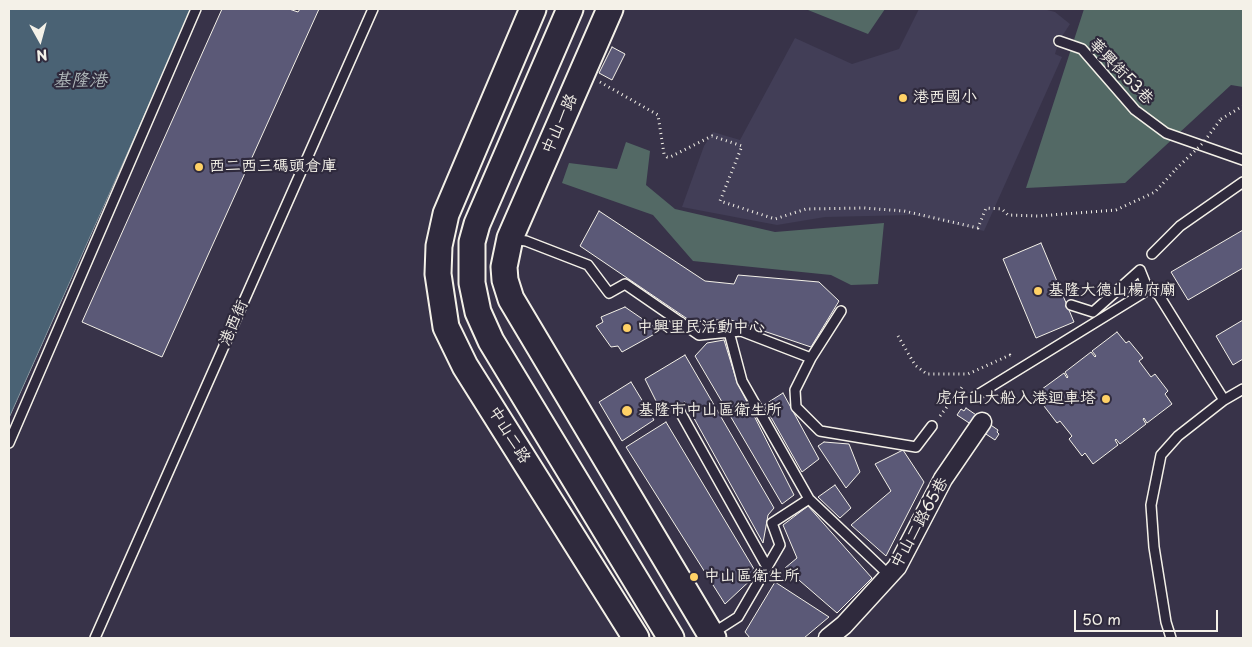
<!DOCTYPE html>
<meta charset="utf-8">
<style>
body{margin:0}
#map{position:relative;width:1252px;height:647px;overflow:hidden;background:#383349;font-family:"Playpen Sans",sans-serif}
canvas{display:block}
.frame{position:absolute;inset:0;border:10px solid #f4f1e8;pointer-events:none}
.north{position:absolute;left:15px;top:15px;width:50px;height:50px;-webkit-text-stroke:4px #2f2a3d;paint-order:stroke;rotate:173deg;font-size:14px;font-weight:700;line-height:20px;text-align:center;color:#f4f1e8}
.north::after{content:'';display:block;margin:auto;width:18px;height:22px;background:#f4f1e8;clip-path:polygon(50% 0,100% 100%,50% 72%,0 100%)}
.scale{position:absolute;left:1074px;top:610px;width:144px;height:22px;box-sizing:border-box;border:2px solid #f4f1e8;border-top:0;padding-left:6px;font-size:15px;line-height:18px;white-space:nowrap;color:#f4f1e8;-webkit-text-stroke:4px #2f2a3d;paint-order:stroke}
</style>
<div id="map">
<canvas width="1252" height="647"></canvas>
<div class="frame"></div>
<div class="north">N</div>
<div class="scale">50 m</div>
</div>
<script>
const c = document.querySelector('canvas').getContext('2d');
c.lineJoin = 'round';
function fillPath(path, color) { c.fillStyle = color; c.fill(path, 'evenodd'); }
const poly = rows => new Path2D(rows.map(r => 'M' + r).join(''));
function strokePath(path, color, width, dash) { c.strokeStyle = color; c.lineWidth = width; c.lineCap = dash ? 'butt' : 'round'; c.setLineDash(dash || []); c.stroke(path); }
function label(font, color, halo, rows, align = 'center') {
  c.font = font + ' "Playpen Sans","LXGW WenKai TC",sans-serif'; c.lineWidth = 4.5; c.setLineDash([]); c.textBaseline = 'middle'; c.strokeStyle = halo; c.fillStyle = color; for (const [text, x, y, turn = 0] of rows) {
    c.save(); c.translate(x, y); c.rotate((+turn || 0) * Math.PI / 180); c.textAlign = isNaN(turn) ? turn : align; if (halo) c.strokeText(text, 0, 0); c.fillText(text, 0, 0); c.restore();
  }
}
const built = poly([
 [919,9,1043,9,1055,12,1070,24,1059,41,1055,54,1062,57,984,231,913,215,825,217,777,225,682,207,704,146,713,132,740,140,795,38,852,64,899,49]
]);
const green = poly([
 [809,9,885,9,868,34,808,10],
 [1084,9,1243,9,1243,87,1231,85,1125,183,1026,188],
 [626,142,650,151,646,185,675,209,775,232,884,223,878,284,851,285,831,275,693,261,653,215,562,183,569,163,617,169]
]);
const water = poly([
 [9,9,192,9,9,418,9,9]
]);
const pier = poly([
 [192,9,194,10,11,419,9,420]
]);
const building = poly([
 [222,9,289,9,298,12,300,9,319,9,162,357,82,322,222,9],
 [612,47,625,54,612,80,599,73,612,47],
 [599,211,705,281,734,284,738,275,819,282,839,301,811,347,728,319,692,322,580,246,599,211],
 [1243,230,1243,268,1188,300,1171,272,1243,230],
 [1041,243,1074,322,1036,338,1003,259,1041,243],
 [625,307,660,331,622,352,618,346,611,347,596,326,603,322,601,317,625,307],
 [1243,320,1243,359,1233,365,1216,336,1243,320],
 [1117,332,1126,343,1129,341,1143,358,1139,361,1151,377,1155,374,1168,391,1165,394,1172,404,1147,423,1144,418,1143,419,1146,424,1120,444,1116,439,1115,440,1118,445,1093,464,1085,453,1082,456,1069,439,1072,436,1060,421,1057,423,1044,406,1047,404,1038,392,1064,373,1067,378,1068,377,1065,372,1091,352,1095,357,1096,356,1092,351,1117,332],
 [724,340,737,382,794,495,782,504,695,356,707,343,724,340],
 [685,355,774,508,768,515,763,543,685,402,661,411,645,379,685,355],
 [631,382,654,420,622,441,599,402,631,382],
 [783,393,819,459,802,472,764,405,783,393],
 [966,408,998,430,997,432,999,434,995,440,957,415,961,409,964,411,966,408],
 [666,422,757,574,725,604,626,447,666,422],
 [824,442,849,444,860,472,846,488,818,446,824,442],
 [903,450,924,482,886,556,851,525,891,491,875,464,903,450],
 [835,485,851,508,840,518,818,497,835,485],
 [808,506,872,578,837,613,785,568,797,558,783,525,808,506],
 [775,582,829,617,804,638,750,638,745,632,775,582]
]);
const path = poly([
 [600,82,658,115,664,154,667,157,670,157,712,136,742,146,720,201,775,219,806,209,864,208,904,211,978,228,986,208,1002,209,1008,215,1038,216,1116,210,1155,192,1176,169],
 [1221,119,1243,106],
 [898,336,915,365,927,374,968,374,1010,355,1012,358],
 [940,416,962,387,963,388]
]);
const lane = poly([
 [1059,41,1082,49,1135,110,1166,133,1243,160],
 [512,239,526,241,588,265,609,293,625,284,699,335,741,331,811,358],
 [1152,254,1180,226,1243,182],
 [1071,305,1093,312,1140,270,1148,290,1158,294,1224,400],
 [841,311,811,358,795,390,796,407,820,431,916,447,932,426],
 [729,332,742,381,809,499,890,576],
 [974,397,1148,290],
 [679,410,767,567],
 [9,443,196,9],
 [713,633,738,617,780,545,772,523,809,499],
 [95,638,373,9],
 [1171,638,1166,622,1154,547,1151,505,1161,455,1178,436,1224,400,1243,389]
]);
const street = poly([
 [828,638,844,625,897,567,943,479,982,422]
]);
const secondary = poly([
 [533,9,446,214,439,246,438,274,446,327,465,366,636,638],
 [570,9,477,224,472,242,472,283,478,312,491,341,671,638],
 [610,9,510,238,504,267,505,280,511,299,713,638]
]);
const pathBridge = poly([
 [1176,169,1203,143,1221,119]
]);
const markers = [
 [903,98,5,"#ffd166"],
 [199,167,5,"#ffd166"],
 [1038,291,5,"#ffd166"],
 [627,328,5,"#ffd166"],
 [1106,399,5,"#ffd166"],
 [627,411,6,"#ffd166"],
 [694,577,5,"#ffd166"]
];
const streetNames = [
 ["華興街53巷",1121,72,46],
 ["中山一路",560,124,-66],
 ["港西街",234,323,-66],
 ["中山二路",509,435,58],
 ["中山二路65巷",920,523,-61]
];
const poiNames = [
 ["港西國小",913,98],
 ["西二西三碼頭倉庫",209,167],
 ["基隆大德山楊府廟",1048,291],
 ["中興里民活動中心",637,328],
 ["虎仔山大船入港迴車塔",1096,399,"right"],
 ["基隆市中山區衛生所",638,411],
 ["中山區衛生所",704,577]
];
const waterNames = [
 ["基隆港",80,81]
];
fillPath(built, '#423e57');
fillPath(green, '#536965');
fillPath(water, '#4a6274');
strokePath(water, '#8e9ba2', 1);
fillPath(pier, '#383349');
fillPath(building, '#5b5977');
strokePath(building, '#f4f1e8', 1);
strokePath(lane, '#f4f1e8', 12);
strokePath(street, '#f4f1e8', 21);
strokePath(secondary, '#f4f1e8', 29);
strokePath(path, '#f4f1e8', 3, [1, 4]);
strokePath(lane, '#2f2a3d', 9);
strokePath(street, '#2f2a3d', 18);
strokePath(secondary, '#2f2a3d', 25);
strokePath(pathBridge, '#f4f1e8', 3, [1, 4]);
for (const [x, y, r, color] of markers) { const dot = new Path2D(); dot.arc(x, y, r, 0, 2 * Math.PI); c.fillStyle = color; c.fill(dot); strokePath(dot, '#2f2a3d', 2); }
label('16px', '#f4f1e8', '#2f2a3d', streetNames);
label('16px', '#f4f1e8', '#2f2a3d', poiNames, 'left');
label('italic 18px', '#b0b8ba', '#2f2a3d', waterNames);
</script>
